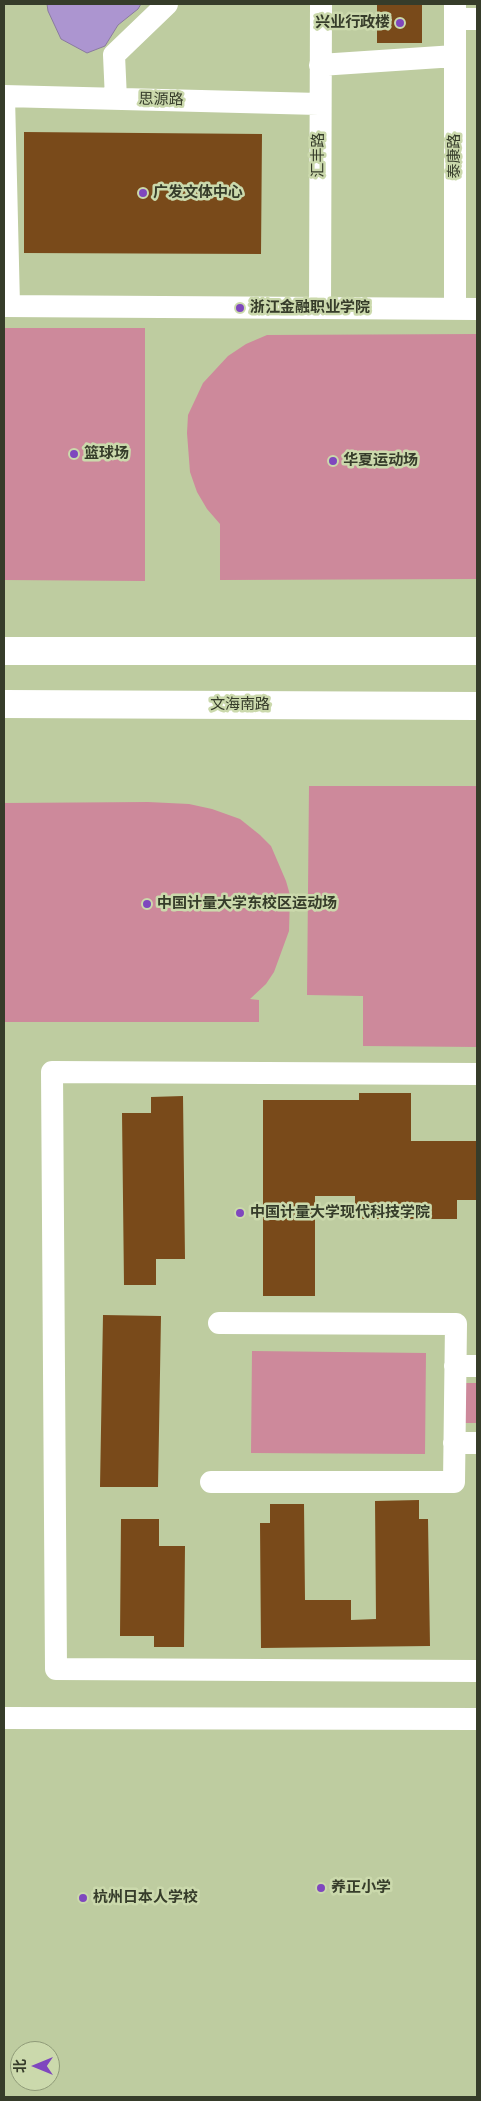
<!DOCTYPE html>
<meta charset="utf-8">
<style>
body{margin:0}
#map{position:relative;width:481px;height:2101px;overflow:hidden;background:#becca0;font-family:"Fira Sans Condensed","Noto Sans SC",sans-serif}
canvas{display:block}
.frame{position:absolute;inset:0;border:5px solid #363c2a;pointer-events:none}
.north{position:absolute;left:10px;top:2041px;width:50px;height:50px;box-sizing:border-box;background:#cbd9ac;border:1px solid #8f9a78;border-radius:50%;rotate:270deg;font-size:14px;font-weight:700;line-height:20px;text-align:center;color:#363c2a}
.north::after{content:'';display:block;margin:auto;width:18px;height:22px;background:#7f47be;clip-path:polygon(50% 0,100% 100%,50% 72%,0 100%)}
</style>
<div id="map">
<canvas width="481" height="2101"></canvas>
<div class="frame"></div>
<div class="north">北</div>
</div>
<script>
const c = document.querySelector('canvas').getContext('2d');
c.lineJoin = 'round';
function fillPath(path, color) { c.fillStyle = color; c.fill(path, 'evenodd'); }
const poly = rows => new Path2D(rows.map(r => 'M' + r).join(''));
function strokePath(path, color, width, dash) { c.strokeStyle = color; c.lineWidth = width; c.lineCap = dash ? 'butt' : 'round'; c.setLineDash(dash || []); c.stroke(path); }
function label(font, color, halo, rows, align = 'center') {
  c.font = font + ' "Fira Sans Condensed","Noto Sans SC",sans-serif'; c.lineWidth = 5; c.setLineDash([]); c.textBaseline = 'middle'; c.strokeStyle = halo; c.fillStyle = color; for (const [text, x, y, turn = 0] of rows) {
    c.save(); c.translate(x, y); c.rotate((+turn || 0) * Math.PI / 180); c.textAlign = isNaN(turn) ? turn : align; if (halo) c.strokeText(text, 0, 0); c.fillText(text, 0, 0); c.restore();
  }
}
const green = poly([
 [4,328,145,328,145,581,4,580],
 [477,334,477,579,220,580,220,524,207,509,197,492,190,472,187,433,188,415,203,383,228,356,246,344,267,335],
 [309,786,477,786,477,1047,363,1046,363,996,307,995],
 [148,802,189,804,212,809,240,819,260,835,271,846,286,881,290,895,289,931,274,972,266,984,250,999,259,1000,259,1022,4,1022,4,803],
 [252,1351,426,1353,425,1454,251,1453],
 [465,1383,477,1383,477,1423,465,1423]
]);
const water = poly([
 [47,4,141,4,138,9,118,25,105,46,87,53,61,39,48,11,47,4]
]);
const building = poly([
 [377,4,422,4,422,43,377,43],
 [24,132,262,134,261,254,24,253],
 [359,1093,411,1093,411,1141,477,1141,477,1200,457,1200,457,1219,355,1219,355,1196,315,1196,315,1296,263,1296,263,1100,359,1100],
 [183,1096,185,1259,156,1259,156,1285,124,1285,122,1113,151,1113,151,1097],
 [103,1315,161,1316,158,1487,100,1487],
 [419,1500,419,1519,428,1519,430,1646,261,1648,260,1523,270,1523,270,1504,304,1504,305,1600,351,1600,351,1620,376,1619,375,1501],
 [121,1519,159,1519,159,1546,185,1546,184,1647,154,1647,154,1636,120,1636]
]);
const minor = poly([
 [455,19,477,19],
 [320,65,455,56],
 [4,96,319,104],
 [4,97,9,305],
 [116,99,114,55,167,4],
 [4,306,477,309],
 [320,307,321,4],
 [455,309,455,4],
 [477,1074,52,1072,56,1669,477,1671],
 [455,1366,477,1366],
 [454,1443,477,1443],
 [211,1482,454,1482,456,1324,219,1323],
 [4,1718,477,1719]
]);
const major = poly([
 [4,651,477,651],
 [4,704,477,706]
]);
const markers = [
 [400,23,5,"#7f47be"],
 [143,193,5,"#7f47be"],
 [240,308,5,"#7f47be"],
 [74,454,5,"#7f47be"],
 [333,461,5,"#7f47be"],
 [147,904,5,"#7f47be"],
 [240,1213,5,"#7f47be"],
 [321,1888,5,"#7f47be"],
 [83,1898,5,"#7f47be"]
];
const poiNames = [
 ["兴业行政楼",390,23,"right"],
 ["广发文体中心",153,193],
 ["浙江金融职业学院",250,308],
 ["篮球场",84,454],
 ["华夏运动场",343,461],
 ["中国计量大学东校区运动场",157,904],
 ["中国计量大学现代科技学院",250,1213],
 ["养正小学",331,1888],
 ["杭州日本人学校",93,1898]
];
const streetNames = [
 ["思源路",161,100,1],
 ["汇丰路",319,155,-90],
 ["泰康路",455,156,-90],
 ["文海南路",240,705]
];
fillPath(green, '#cd899b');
fillPath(water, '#ac95d0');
strokePath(water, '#897a9e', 1);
fillPath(building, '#794a1a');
strokePath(minor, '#fff', 22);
strokePath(major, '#fff', 28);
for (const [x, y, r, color] of markers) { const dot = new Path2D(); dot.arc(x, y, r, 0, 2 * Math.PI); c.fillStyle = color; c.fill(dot); strokePath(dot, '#cbd9ac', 2); }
label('bold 15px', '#363c2a', '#cbd9ac', poiNames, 'left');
label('15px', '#363c2a', '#cbd9ac', streetNames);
</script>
